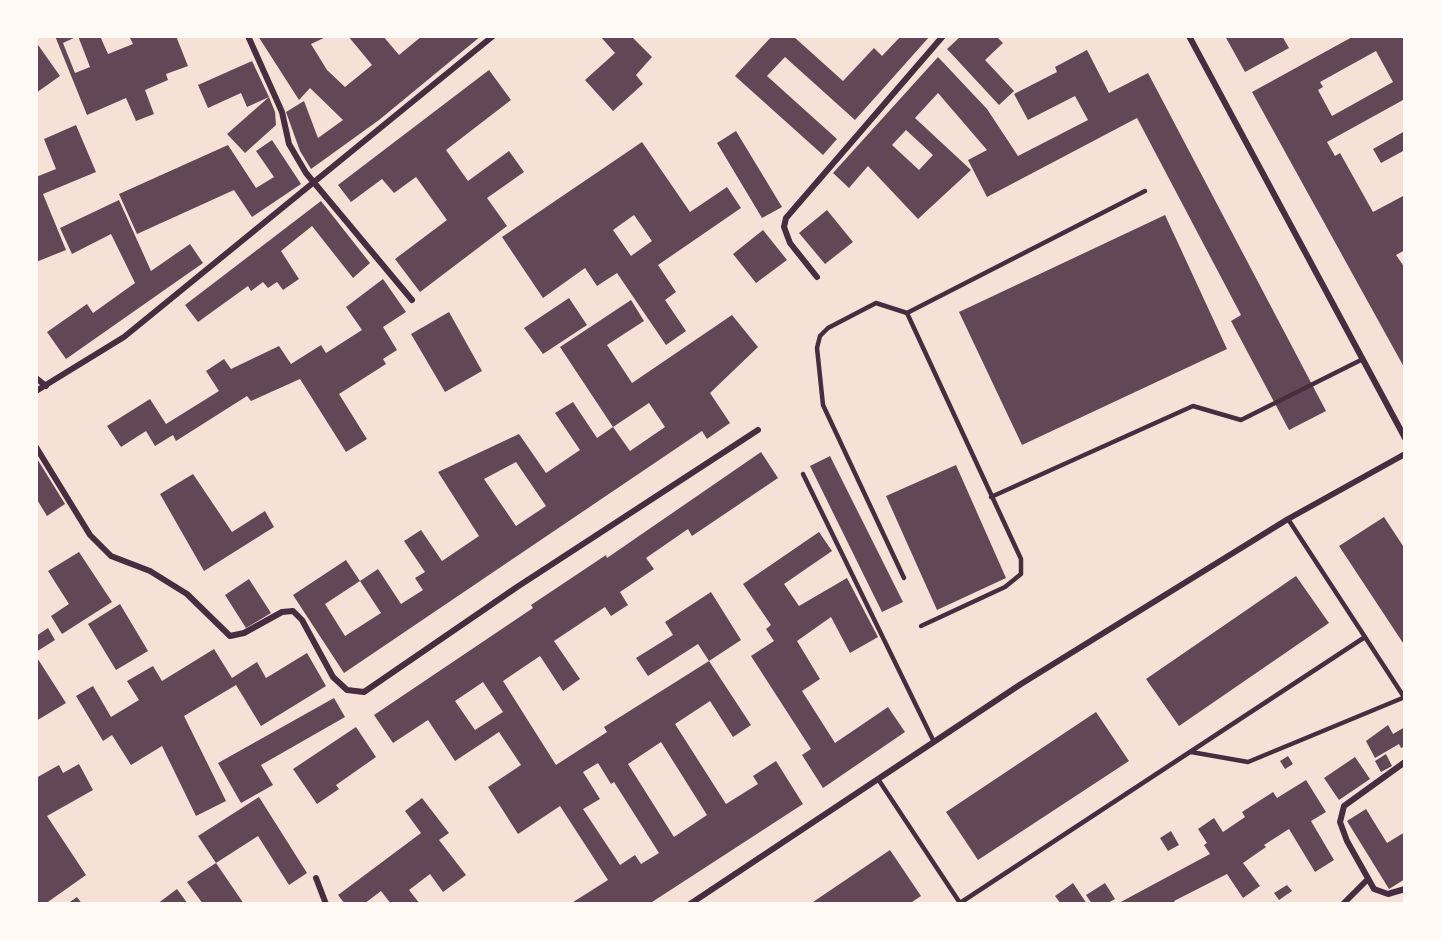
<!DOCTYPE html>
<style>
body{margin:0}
#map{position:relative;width:1441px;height:940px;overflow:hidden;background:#f7e1d7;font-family:"Titillium Web",sans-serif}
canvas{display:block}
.frame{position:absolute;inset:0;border:38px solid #fffaf5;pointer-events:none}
</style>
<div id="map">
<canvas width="1441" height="940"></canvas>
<div class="frame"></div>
</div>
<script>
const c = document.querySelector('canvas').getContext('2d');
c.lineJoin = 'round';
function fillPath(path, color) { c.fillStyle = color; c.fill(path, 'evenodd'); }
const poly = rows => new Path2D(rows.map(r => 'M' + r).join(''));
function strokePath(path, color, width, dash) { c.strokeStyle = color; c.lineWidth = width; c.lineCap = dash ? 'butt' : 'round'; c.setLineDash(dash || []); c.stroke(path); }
const building = poly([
 [55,36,100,36,108,54,133,44,129,36,176,36,188,66,166,74,168,80,145,90,154,114,136,121,126,98,87,115],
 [78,36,90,67,75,73,63,43],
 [258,36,328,36,311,44,327,70,345,87,372,65,348,36,383,36,399,55,422,36,481,36,379,120,311,169,300,151,286,112,304,101,318,138,343,120,310,88,299,100],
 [600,36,631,36,652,57,636,75,643,84,613,111,585,80,615,53],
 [772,36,793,36,843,81,874,48,882,56,901,36,930,36,855,120,785,57,767,76,837,139,823,155,735,76],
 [961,36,996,36,1003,43,985,60,1014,91,999,105,947,49],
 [1225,36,1282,36,1289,48,1245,72],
 [1354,36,1405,36,1405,103,1403,100,1327,142,1335,156,1340,153,1373,212,1405,195,1405,250,1396,255,1405,268,1405,369,1252,92],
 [1376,51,1393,82,1332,116,1318,90,1323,87,1320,82],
 [36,42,60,76,36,93],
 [1087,50,1109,93,1148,73,1326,411,1289,430,1231,321,1241,315,1137,118,987,197,968,160,987,150,938,93,915,118,971,170,918,219,868,166,849,188,833,173,938,57,987,109,1018,156,1088,120,1075,96,1028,120,1014,94,1057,72,1055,67],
 [906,130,933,155,919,170,892,145],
 [252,61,269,97,275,112,276,125,245,153,227,134,269,97,247,107,241,93,208,108,198,85],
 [489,70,511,100,446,150,468,181,509,151,524,172,487,198,507,226,420,292,395,259,447,220,416,177,394,193,382,179,351,202,338,185],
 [76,125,96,172,43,194,66,250,36,262,36,177,56,169,44,139],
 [736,131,782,207,762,218,717,143],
 [1405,131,1405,150,1381,163,1373,149],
 [272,140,301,184,252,217,234,190,137,234,119,194,228,145,256,188,274,177,256,151],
 [642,142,690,212,727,187,741,208,658,265,676,292,665,300,686,331,666,345,617,273,597,286,585,268,543,298,502,237],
 [634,215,652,241,631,256,613,230],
 [119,200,151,271,190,244,203,263,66,359,47,332,87,304,93,313,135,283,111,234,72,254,60,228],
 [321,201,370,263,353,278,312,226,281,251,299,279,283,290,277,282,268,288,263,282,251,291,248,286,198,322,185,305],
 [827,210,853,242,825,264,799,233],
 [1165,215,1227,349,1022,445,959,312],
 [763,230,787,260,756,283,733,254],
 [383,279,406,312,383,327,397,350,383,359,386,364,339,394,367,439,346,452,300,379,251,401,247,396,176,441,173,435,155,446,146,431,121,447,107,426,150,399,166,424,219,391,206,371,224,359,231,369,279,346,291,364,321,345,326,353,362,330,346,307],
 [569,298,587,325,543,354,524,328],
 [631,300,644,321,607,345,632,383,732,315,758,347,710,393,730,423,707,439,702,431,344,673,293,595,346,560,360,581,325,604,345,636,381,613,360,581,378,569,401,604,423,590,415,578,425,572,404,541,421,530,442,561,479,536,438,472,519,434,546,473,580,450,555,413,573,402,597,438,613,427,560,347],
 [649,403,665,427,630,451,613,427],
 [516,462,546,506,516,526,484,479],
 [449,312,482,371,445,392,411,334],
 [761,452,778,478,692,536,688,529,646,558,654,569,620,592,628,605,611,616,605,607,554,641,580,679,563,691,540,656,503,681,556,765,607,732,604,727,709,661,751,725,733,737,710,701,675,724,726,804,758,784,753,776,776,761,803,804,649,904,570,904,608,880,560,806,518,834,488,787,521,765,499,732,455,761,428,720,393,743,374,715,533,608,531,605,606,555,607,558],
 [483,682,503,712,475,730,455,701],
 [661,742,707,815,674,837,628,764],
 [598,763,611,784,614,782,659,853,641,864,635,855,620,865,583,809,600,799,583,772],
 [830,456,903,602,882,612,810,466],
 [36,457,65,504,47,516,36,498],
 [956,465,1006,578,937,610,886,496],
 [193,474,232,532,265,511,274,527,204,571,160,494],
 [1384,517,1405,549,1405,646,1339,546],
 [819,532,832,551,784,584,799,606,847,578,878,637,850,653,831,617,797,641,820,679,802,691,835,743,888,707,905,732,823,788,802,755,811,749,751,656,774,641,766,629,771,625,743,584],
 [79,552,112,602,62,634,51,616,69,604,48,571],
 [1296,576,1329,623,1179,726,1146,679],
 [249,579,271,613,246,628,225,595],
 [711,592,741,640,709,661,698,644,648,676,636,658,673,635,665,622],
 [120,604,148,651,116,670,88,624],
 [48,628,55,640,36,652,36,636],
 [214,649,232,678,257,662,266,678,307,653,326,686,261,726,236,685,184,716,226,801,196,816,162,746,131,765,112,735,103,741,76,696,93,686,111,717,139,700,127,681,153,666,162,681],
 [36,656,66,703,36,721],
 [334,698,345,717,261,765,273,785,241,803,218,763],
 [1096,712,1129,761,978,860,946,812],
 [1388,725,1393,734,1405,727,1405,746,1401,748,1399,744,1375,758,1366,741],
 [356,727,376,757,336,785,339,789,317,804,293,769],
 [1386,754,1392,766,1381,772,1375,761],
 [1288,756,1293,764,1285,769,1280,761],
 [1355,757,1370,779,1339,800,1324,778],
 [79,764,93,790,47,816,86,875,45,904,36,904,36,778,59,765,63,773],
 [1306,780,1326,812,1311,821,1334,860,1315,872,1289,829,1264,845,1266,847,1243,863,1260,886,1243,898,1227,874,1174,901,1176,904,1117,904,1210,854,1204,845,1207,843,1198,829,1214,818,1223,832,1245,817,1242,812,1273,792,1277,798],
 [259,797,307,873,289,885,258,836,216,863,198,836],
 [422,798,449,833,439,840,466,875,443,892,430,874,409,890,420,904,391,904,381,891,364,904,345,904,338,895,421,833,405,811],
 [1366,809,1387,843,1405,832,1405,879,1389,889,1347,821],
 [1171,831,1179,845,1168,851,1160,838],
 [890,850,921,896,909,904,810,904],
 [216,863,244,904,203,904,187,882],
 [1073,883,1087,904,1061,904,1055,896],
 [1105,883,1115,899,1106,904,1092,904,1086,895],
 [1287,885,1292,891,1279,900,1274,893],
 [177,889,188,904,157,904],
 [77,897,82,904,67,904]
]);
const service = poly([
 [907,313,1021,559,1021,574,1005,587,921,626],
 [803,474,934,742],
 [991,497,1193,406,1241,420,1361,360],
 [904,578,823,405,817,348,820,336,828,328,876,303,907,313,1145,191],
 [1365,637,1404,697],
 [1191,752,1248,762,1405,697],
 [878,779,960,903,1365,637,1288,519]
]);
const minor = poly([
 [248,36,282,112,289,144,306,173,412,300],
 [1189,36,1405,438],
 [817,277,790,243,784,227,786,218,943,36],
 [36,378,46,386],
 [36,391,124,337,493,36],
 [36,447,90,535,111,556,150,571,187,594,230,636,244,633,282,612,293,611,302,620,333,677,347,690,364,692,517,587,758,430],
 [1405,762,1344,806,1340,822,1347,841,1374,889,1388,894,1405,889],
 [316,878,326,904],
 [690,904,1021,684,1288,519,1405,454],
 [1343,904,1368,879]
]);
fillPath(building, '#644757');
strokePath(service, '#4a2c40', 4.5);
strokePath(minor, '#4a2c40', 6);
</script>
